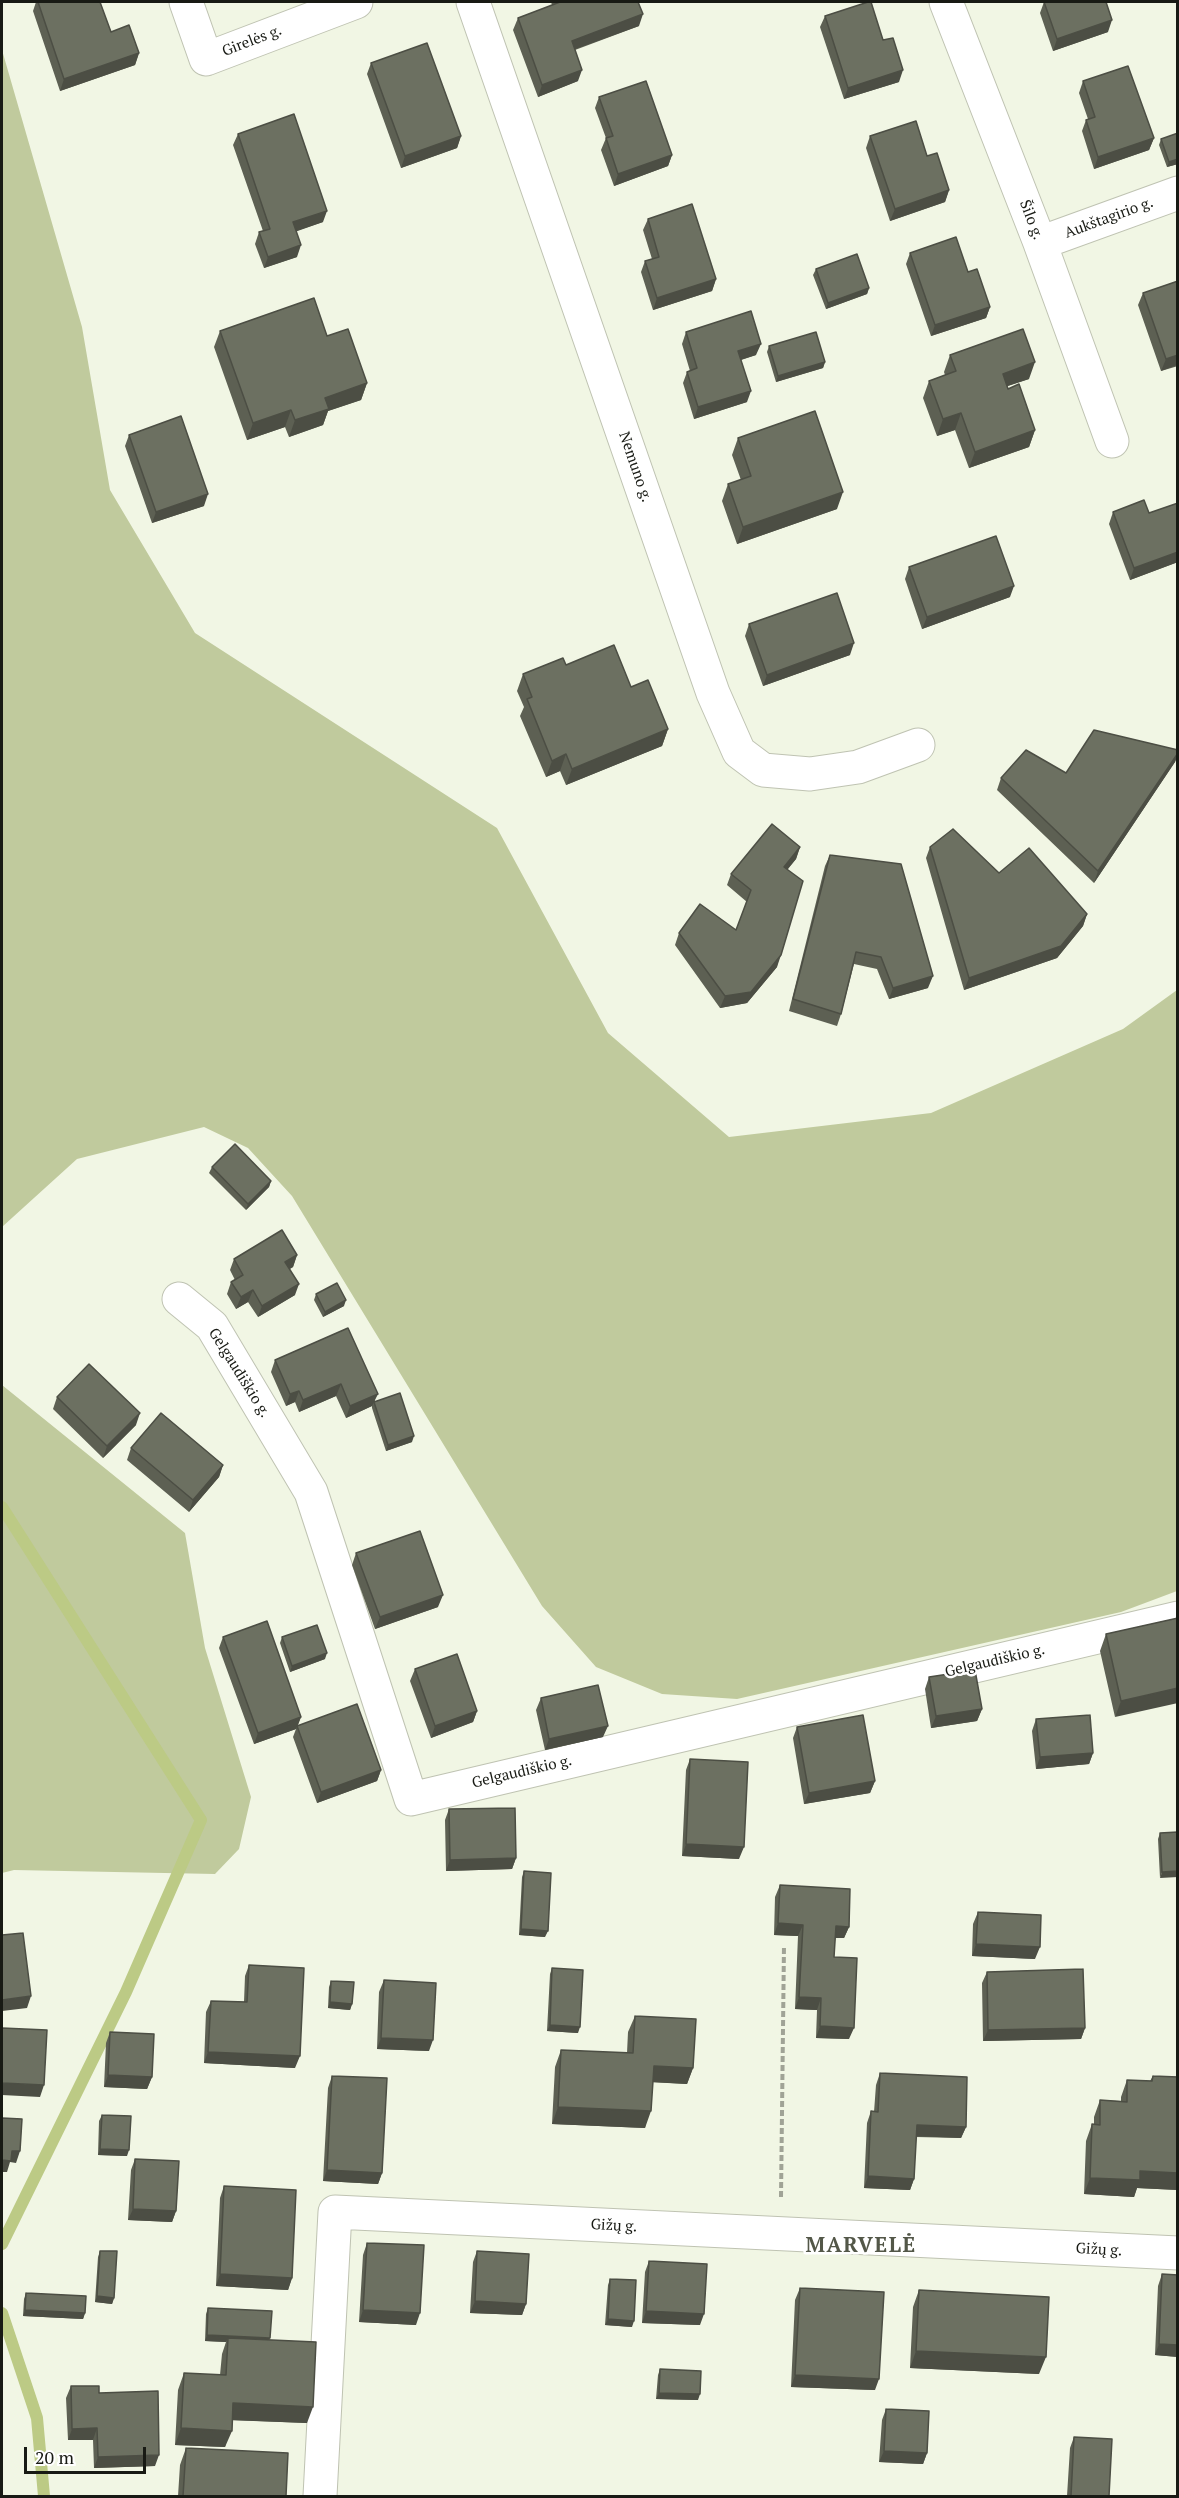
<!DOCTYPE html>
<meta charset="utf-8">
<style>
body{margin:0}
#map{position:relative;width:1179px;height:2498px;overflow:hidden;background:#f1f6e4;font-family:"PT Serif",serif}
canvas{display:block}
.frame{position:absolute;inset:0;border:3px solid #181a14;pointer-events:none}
.scale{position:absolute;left:24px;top:2447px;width:122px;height:27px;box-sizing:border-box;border:3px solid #181a14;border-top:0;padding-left:8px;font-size:18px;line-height:21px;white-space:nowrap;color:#181a14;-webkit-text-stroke:4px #fff;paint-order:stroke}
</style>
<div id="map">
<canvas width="1179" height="2498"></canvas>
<div class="frame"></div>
<div class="scale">20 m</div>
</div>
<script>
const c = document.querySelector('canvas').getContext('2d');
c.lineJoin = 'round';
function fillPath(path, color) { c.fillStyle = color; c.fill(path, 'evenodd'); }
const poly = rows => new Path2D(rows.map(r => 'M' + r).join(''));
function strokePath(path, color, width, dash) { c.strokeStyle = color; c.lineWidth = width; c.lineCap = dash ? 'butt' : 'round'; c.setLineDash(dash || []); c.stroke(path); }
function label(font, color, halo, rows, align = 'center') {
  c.font = font + ' "PT Serif",serif'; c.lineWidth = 5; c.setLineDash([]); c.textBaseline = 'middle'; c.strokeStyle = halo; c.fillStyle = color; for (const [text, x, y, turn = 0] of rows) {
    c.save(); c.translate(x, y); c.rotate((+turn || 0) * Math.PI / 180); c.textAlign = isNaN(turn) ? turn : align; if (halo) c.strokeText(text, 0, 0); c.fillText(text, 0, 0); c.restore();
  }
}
const green = poly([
 [2,50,82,327,110,490,195,633,497,828,608,1033,729,1137,931,1113,1123,1029,1177,990,1177,1591,1121,1612,737,1699,662,1694,596,1667,542,1606,292,1196,248,1148,204,1127,77,1159,2,1227],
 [2,1385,185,1533,205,1648,251,1797,239,1849,215,1874,14,1870,2,1873]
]);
const stream = poly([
 [2,1507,201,1820,126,1992,2,2244],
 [2,2313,37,2418,44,2496]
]);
const path = poly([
 [781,2197,784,1945]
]);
const minor = poly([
 [186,2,206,59,356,2],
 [473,2,713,693,739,752,763,770,810,774,858,767,918,745],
 [946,2,1040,243,1112,441],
 [1040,243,1178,193],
 [179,1299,212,1326,311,1492,411,1799,1178,1618],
 [320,2496,335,2212,1178,2253]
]);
const wall = poly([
 [36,2,100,2,111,32,139,53,135,65,60,91,33,11],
 [551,2,638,2,639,26,575,50,578,81,538,97,513,30,518,18,552,5],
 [1044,2,1108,32,1053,51,1040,13],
 [825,16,883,40,899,82,844,99,820,27],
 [371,63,461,136,457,148,401,168,367,74],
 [1083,81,1154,138,1149,150,1094,169,1082,131,1086,120,1088,119,1079,93],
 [599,97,672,155,668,166,614,186,601,150,606,138,595,108],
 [238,134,323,222,296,231,297,257,264,268,255,244,259,232,263,231,233,145],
 [870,136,927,156,949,190,945,202,890,221,866,148],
 [1161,139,1178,164,1167,167,1159,145],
 [648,219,716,279,712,291,653,310,641,272,645,261,652,259,643,230],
 [910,253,968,272,990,307,986,318,931,336,906,264],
 [816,269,869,288,867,294,826,309,813,275],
 [1178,281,1178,366,1161,371,1138,305,1143,293],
 [220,331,327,336,367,383,361,400,328,411,323,425,289,437,285,427,247,440,214,347],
 [686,332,756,355,741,360,747,402,694,419,683,383,687,372,690,371,682,344],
 [769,346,825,362,823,368,776,382,767,352],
 [950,355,1029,379,1007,386,1035,430,1029,447,969,468,955,430,937,436,923,398,929,381,945,375,944,372],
 [129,435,204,506,152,523,125,446],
 [738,438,837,509,737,544,722,501,728,484,741,480,732,455],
 [1178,503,1178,562,1130,580,1109,524,1113,512,1149,513],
 [909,567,1010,597,922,629,905,579],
 [749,624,850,655,763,686,745,636],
 [566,665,631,687,668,729,662,746,566,785,560,771,546,777,520,716,524,707,517,691,523,674],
 [1178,750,1178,755,1175,762,1094,883,997,790,1001,778,1066,773],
 [800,847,796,859,788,869,777,967,747,1003,720,1008,675,945,679,933,736,930,747,902,727,885,731,874],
 [930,847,999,873,1087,914,1083,926,1057,958,964,990,926,858],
 [830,855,928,988,889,999,877,969,854,964,841,1014,837,1026,789,1011,825,866],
 [212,1167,271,1181,269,1187,246,1210,209,1173],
 [297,1255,293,1267,290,1269,295,1295,258,1317,248,1302,236,1309,227,1294,231,1282,235,1280,230,1270,234,1259],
 [316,1294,344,1306,323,1317,314,1300],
 [348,1328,375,1401,412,1442,386,1451,372,1408,372,1406,346,1418,336,1396,299,1412,295,1402,286,1406,271,1372,275,1360],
 [57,1397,136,1425,103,1458,53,1409],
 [131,1448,223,1465,219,1477,189,1512,127,1460],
 [356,1553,438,1607,375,1629,352,1565],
 [1178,1618,1115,1717,1100,1651,1106,1634],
 [223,1637,301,1717,298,1725,381,1770,377,1781,317,1803,293,1737,296,1729,254,1744,219,1648],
 [282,1637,325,1659,290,1672,280,1643],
 [415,1669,477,1711,473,1722,431,1738,410,1681],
 [929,1677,982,1709,977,1721,931,1728,925,1689],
 [541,1698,603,1737,545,1750,536,1710],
 [1036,1719,1093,1753,1089,1764,1036,1769,1032,1731],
 [797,1727,875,1781,870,1793,804,1804,793,1738],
 [690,1759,739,1859,682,1856,686,1770],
 [449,1809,516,1858,512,1869,446,1871,445,1820],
 [1178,1832,1160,1878,1158,1839,1160,1833],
 [524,1871,545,1937,519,1935,522,1877],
 [780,1885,849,1927,844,1938,835,1938,834,1957,849,2039,816,2038,817,2010,795,2009,798,1936,774,1935,775,1897],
 [978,1912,1035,1959,972,1956,973,1924],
 [249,1965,295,2068,204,2063,206,2012,211,2001,244,2002,245,1976],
 [552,1968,578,2033,547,2031,550,1974],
 [987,1972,1085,2028,1081,2039,983,2041,982,1983],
 [384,1980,429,2051,377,2049,379,1992],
 [331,1981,352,2004,350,2010,328,2008,329,1987],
 [635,2016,693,2068,687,2084,653,2082,645,2128,552,2124,555,2067,561,2050,627,2053,628,2032],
 [110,2032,152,2077,147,2089,104,2087,106,2043],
 [880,2073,966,2127,961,2138,916,2137,914,2179,910,2190,864,2188,867,2123,871,2111,874,2112,876,2085],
 [332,2076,382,2173,378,2184,323,2181,328,2088],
 [1153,2076,1178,2077,1178,2190,1137,2188,1134,2197,1084,2194,1086,2141,1092,2124,1094,2124,1094,2117,1100,2100,1121,2101,1121,2097,1127,2080,1150,2081],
 [102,2115,127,2156,98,2155,99,2121],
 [135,2159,176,2211,172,2222,128,2220,131,2170],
 [224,2186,292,2278,288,2290,216,2286,220,2198],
 [367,2243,416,2325,359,2322,363,2255],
 [100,2251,114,2298,112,2304,95,2302,98,2257],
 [477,2251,526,2304,522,2315,470,2313,473,2262],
 [649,2261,700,2325,642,2323,645,2272],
 [1162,2274,1178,2275,1178,2357,1155,2355,1158,2286],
 [610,2279,632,2327,605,2325,608,2285],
 [800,2288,875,2390,791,2387,795,2300],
 [919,2290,1039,2374,910,2368,913,2307],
 [26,2293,85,2313,83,2319,23,2316,24,2299],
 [208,2308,270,2340,307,2423,232,2420,225,2447,175,2445,178,2390,184,2373,220,2375,222,2354,226,2342,205,2341,206,2314],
 [660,2369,698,2400,656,2399,658,2375],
 [71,2386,99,2393,155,2466,94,2468,93,2440,68,2440,66,2398],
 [886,2409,927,2453,923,2464,879,2462,882,2420],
 [1074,2437,1109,2496,1067,2496,1070,2448],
 [186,2448,286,2496,178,2496,180,2465]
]);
const shadedWall = poly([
 [643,14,639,26,567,52,572,41],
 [1112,20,1108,32,1053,51,1057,39],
 [139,53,135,65,60,91,64,79],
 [582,70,578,81,538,97,542,85],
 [903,70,899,82,844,99,848,88],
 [461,136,457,148,401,168,405,156],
 [1154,138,1149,150,1094,169,1098,157],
 [672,155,668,166,614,186,618,174],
 [1178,159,1178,164,1167,167,1169,162],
 [949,190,945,202,890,221,895,209],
 [327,211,323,222,289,234,293,222],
 [301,245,297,257,264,268,268,257],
 [716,279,712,291,653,310,657,298],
 [869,288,867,294,826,309,828,303],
 [990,307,986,318,931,336,935,325],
 [761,344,756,355,734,362,738,351],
 [1178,355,1177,365,1161,371,1166,359],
 [825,362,823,368,776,382,778,376],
 [1035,362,1029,379,996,390,1003,374],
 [367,383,361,400,328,411,323,425,289,437,295,420,325,398],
 [751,391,747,402,694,419,698,407],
 [291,410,285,427,247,440,253,423],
 [961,413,955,430,937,436,943,419],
 [1035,430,1029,447,969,468,975,452],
 [843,492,837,509,737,544,743,527],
 [208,494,204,506,152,523,156,512],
 [1178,552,1178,562,1130,580,1134,568],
 [1014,586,1010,597,922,629,927,617],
 [854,643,850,655,763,686,767,675],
 [668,729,662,746,566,785,572,769],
 [1178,753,1175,762,1094,883,1098,871],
 [566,754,560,771,546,777,552,761],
 [800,847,796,859,780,878,784,867],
 [1087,914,1083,926,1057,958,964,990,969,978],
 [781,955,777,967,747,1003,720,1008,725,996],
 [933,976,928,988,889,999,893,988],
 [271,1181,269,1187,246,1210,248,1204],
 [297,1255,293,1267,281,1273,285,1262],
 [299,1284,295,1295,258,1317,262,1306],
 [253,1290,248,1302,236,1309,241,1297],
 [346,1300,344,1306,323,1317,325,1312],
 [341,1384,336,1396,299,1412,303,1400],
 [299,1391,295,1402,286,1406,290,1394],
 [378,1394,372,1406,346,1418,350,1406],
 [140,1413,136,1425,103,1458,107,1446],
 [414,1436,412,1442,386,1451,388,1445],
 [223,1465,219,1477,189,1512,193,1500],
 [443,1595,438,1607,375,1629,380,1617],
 [327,1653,325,1659,290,1672,292,1666],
 [1178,1688,1178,1703,1115,1717,1121,1701],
 [982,1709,977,1721,931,1728,936,1716],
 [477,1711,473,1722,431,1738,435,1726],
 [301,1717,296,1729,254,1744,258,1733],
 [608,1726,603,1737,545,1750,549,1739],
 [1093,1753,1089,1764,1036,1769,1040,1757],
 [381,1770,377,1781,317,1803,321,1792],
 [875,1781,870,1793,804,1804,809,1793],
 [686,1844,744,1847,739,1859,682,1856],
 [516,1858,512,1869,446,1871,450,1860],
 [1178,1871,1178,1877,1160,1878,1162,1872],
 [778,1923,803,1925,798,1936,774,1935],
 [836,1926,849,1927,844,1938,832,1938],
 [521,1929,548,1931,545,1937,519,1935],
 [976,1944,1040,1947,1035,1959,972,1956],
 [31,1996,27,2008,2,2011,2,2000],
 [799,1997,821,1998,817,2010,795,2009],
 [330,2002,352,2004,350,2010,328,2008],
 [550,2025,580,2027,578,2033,547,2031],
 [820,2026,854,2028,849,2039,816,2038],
 [1085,2028,1081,2039,983,2041,988,2030],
 [381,2038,433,2040,429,2051,377,2049],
 [208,2052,300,2056,295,2068,204,2063],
 [654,2066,693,2068,687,2084,648,2082],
 [108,2075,152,2077,147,2089,104,2087],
 [2,2083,44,2085,40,2097,2,2095],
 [558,2107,651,2111,645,2128,552,2124],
 [917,2125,966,2127,961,2138,913,2136],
 [100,2149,129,2150,127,2156,98,2155],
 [12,2151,20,2151,16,2163,10,2162,7,2172,2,2172,2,2160],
 [327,2170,382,2173,378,2184,323,2181],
 [1140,2171,1178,2173,1178,2190,1137,2188,1134,2197,1084,2194,1090,2178],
 [868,2176,914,2179,910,2190,864,2188],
 [133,2209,176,2211,172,2222,128,2220],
 [220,2274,292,2278,288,2290,216,2286],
 [97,2296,114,2298,112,2304,95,2302],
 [475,2301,526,2304,522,2315,470,2313],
 [25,2310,85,2313,83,2319,23,2316],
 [363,2310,420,2313,416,2325,359,2322],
 [646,2311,704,2314,700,2325,642,2323],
 [608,2319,634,2321,632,2327,605,2325],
 [207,2335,270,2338,268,2344,228,2338,226,2342,205,2341],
 [1159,2344,1178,2345,1178,2357,1155,2355],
 [916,2351,1046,2357,1039,2374,910,2368],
 [795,2375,879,2379,875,2390,791,2387],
 [659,2393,700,2394,698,2400,656,2399],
 [233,2403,313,2407,307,2423,227,2420],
 [97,2428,93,2440,68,2440,72,2429],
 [181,2428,232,2431,225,2447,175,2445],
 [884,2451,927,2453,923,2464,879,2462],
 [159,2455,155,2466,94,2468,98,2457]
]);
const building = poly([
 [38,2,100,2,111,32,129,25,139,53,64,79,38,2],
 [560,2,638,2,643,14,572,41,582,70,542,85,518,18,560,2],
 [868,2,871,2,883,40,893,38,903,70,848,88,825,16,868,2],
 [1044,2,1106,2,1112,20,1057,39,1044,2],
 [427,43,461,136,405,156,371,63,427,43],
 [1128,66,1154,138,1098,157,1086,120,1095,117,1083,81,1128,66],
 [646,81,672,155,618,174,606,138,613,136,599,97,646,81],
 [294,114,327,211,293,222,301,245,268,257,259,232,270,229,238,134,294,114],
 [916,121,927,156,937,153,949,190,895,209,870,136,916,121],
 [1178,133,1178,159,1169,162,1161,139,1178,133],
 [692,204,716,279,657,298,645,261,659,257,648,219,692,204],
 [956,237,968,272,977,269,990,307,935,325,910,253,956,237],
 [857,254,869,288,828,303,816,269,857,254],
 [1178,281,1178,355,1166,359,1143,293,1178,281],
 [314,298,327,336,348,329,367,383,325,398,329,409,295,420,291,410,253,423,220,331,314,298],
 [751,311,761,344,738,351,751,391,698,407,687,372,697,368,686,332,751,311],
 [1023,329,1035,362,1003,374,1008,389,1019,384,1035,430,975,452,961,413,943,419,929,381,956,371,950,355,1023,329],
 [816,332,825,362,778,376,769,346,816,332],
 [815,411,843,492,743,527,728,484,751,476,738,438,815,411],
 [181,416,208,494,156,512,129,435,181,416],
 [1144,500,1149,513,1178,503,1178,552,1134,568,1113,512,1144,500],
 [996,536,1014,586,927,617,909,567,996,536],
 [837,593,854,643,767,675,749,624,837,593],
 [614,645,631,687,648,680,668,729,572,769,566,754,552,761,527,699,532,697,523,674,563,658,566,665,614,645],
 [1094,730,1178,750,1178,753,1098,871,1001,778,1026,750,1066,773,1094,730],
 [772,824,800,847,784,867,803,881,781,955,751,992,725,996,679,933,700,904,736,930,751,890,731,874,772,824],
 [953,829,999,873,1029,848,1087,914,1061,946,969,978,930,847,953,829],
 [830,855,901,864,933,976,893,988,881,957,856,952,841,1014,793,999,830,855],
 [235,1144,271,1181,248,1204,212,1167,235,1144],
 [282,1230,297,1255,285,1262,299,1284,262,1306,253,1290,241,1297,231,1282,243,1275,234,1259,282,1230],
 [337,1283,346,1300,325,1312,316,1294,337,1283],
 [348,1328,378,1394,350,1406,341,1384,303,1400,299,1391,290,1394,275,1360,348,1328],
 [89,1364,140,1413,107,1446,57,1397,89,1364],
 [400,1393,414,1436,388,1445,374,1402,400,1393],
 [161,1413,223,1465,193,1500,131,1448,161,1413],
 [420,1531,443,1595,380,1617,356,1553,420,1531],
 [1178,1618,1178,1688,1121,1701,1106,1634,1178,1618],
 [267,1621,301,1717,258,1733,223,1637,267,1621],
 [317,1625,327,1653,292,1666,282,1637,317,1625],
 [457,1654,477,1711,435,1726,415,1669,457,1654],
 [975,1670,982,1709,936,1716,929,1677,975,1670],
 [598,1685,608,1726,549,1739,541,1698,598,1685],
 [357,1704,381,1770,321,1792,297,1726,357,1704],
 [863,1715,875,1781,809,1793,797,1727,863,1715],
 [1090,1715,1093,1753,1040,1757,1036,1719,1090,1715],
 [690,1759,748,1762,744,1847,686,1844,690,1759],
 [515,1808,516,1858,450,1860,449,1809,515,1808],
 [1178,1832,1178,1871,1162,1872,1160,1833,1178,1832],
 [524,1871,551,1873,548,1931,521,1929,524,1871],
 [780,1885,850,1889,849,1927,836,1926,834,1957,857,1958,854,2028,820,2026,821,1998,799,1997,803,1925,778,1923,780,1885],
 [978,1912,1041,1915,1040,1947,976,1944,978,1912],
 [23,1933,31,1996,2,2000,2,1935,23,1933],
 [249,1965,304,1968,300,2056,208,2052,211,2001,247,2002,249,1965],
 [552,1968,583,1970,580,2027,550,2025,552,1968],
 [1083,1969,1085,2028,988,2030,987,1972,1083,1969],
 [384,1980,436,1983,433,2040,381,2038,384,1980],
 [331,1981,354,1982,352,2004,330,2002,331,1981],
 [635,2016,696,2019,693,2068,654,2066,651,2111,558,2107,561,2050,633,2053,635,2016],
 [2,2028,47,2030,44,2085,2,2083,2,2028],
 [110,2032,154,2034,152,2077,108,2075,110,2032],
 [880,2073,967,2077,966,2127,917,2125,914,2179,868,2176,871,2111,878,2112,880,2073],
 [332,2076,387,2078,382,2173,327,2170,332,2076],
 [1153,2076,1178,2077,1178,2173,1140,2171,1140,2180,1090,2178,1092,2124,1100,2125,1100,2100,1127,2102,1127,2080,1152,2081,1153,2076],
 [102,2115,131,2116,129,2150,100,2149,102,2115],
 [2,2118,22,2119,20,2151,12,2151,11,2161,2,2160,2,2118],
 [135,2159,179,2161,176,2211,133,2209,135,2159],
 [224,2186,296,2190,292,2278,220,2274,224,2186],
 [367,2243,424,2245,420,2313,363,2310,367,2243],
 [100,2251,117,2251,114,2298,97,2296,100,2251],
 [477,2251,529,2254,526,2304,475,2301,477,2251],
 [649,2261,707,2264,704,2314,646,2311,649,2261],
 [1162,2274,1178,2275,1178,2345,1159,2344,1162,2274],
 [610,2279,636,2280,634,2321,608,2319,610,2279],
 [800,2288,884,2292,879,2379,795,2375,800,2288],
 [919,2290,1049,2297,1046,2357,916,2351,919,2290],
 [26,2293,86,2296,85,2313,25,2310,26,2293],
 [208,2308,272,2311,270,2338,207,2335,208,2308],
 [228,2338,316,2342,313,2407,233,2403,232,2431,181,2428,184,2373,226,2375,228,2338],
 [660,2369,701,2371,700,2394,659,2393,660,2369],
 [71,2386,99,2386,99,2393,158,2391,159,2455,98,2457,97,2428,72,2429,71,2386],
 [886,2409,929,2411,927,2453,884,2451,886,2409],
 [1074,2437,1112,2439,1109,2496,1071,2496,1074,2437],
 [186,2448,288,2453,286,2496,183,2496,186,2448]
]);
const streetNames = [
 ["Girelės g.",252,41,-21],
 ["Aukštagirio g.",1109,218,-20],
 ["Šilo g.",1031,220,69],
 ["Nemuno g.",635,467,71],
 ["Gelgaudiškio g.",239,1373,58],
 ["Gelgaudiškio g.",995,1661,-13],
 ["Gelgaudiškio g.",522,1772,-13],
 ["Gižų g.",614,2226,3],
 ["Gižų g.",1099,2250,3]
];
const districtNames = [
 ["MARVELĖ",861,2246]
];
fillPath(green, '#c0ca9d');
strokePath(stream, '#bcca85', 12);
strokePath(minor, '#bfc3b2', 35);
strokePath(path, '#a0a396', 4, [6, 3]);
strokePath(minor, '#fff', 33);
fillPath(wall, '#5d6053');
fillPath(shadedWall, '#4c4e44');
fillPath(building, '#6c7061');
strokePath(building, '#4c4e44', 1.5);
label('15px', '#181a14', '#fff', streetNames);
c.letterSpacing = '1.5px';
label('bold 21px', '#535748', '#fff', districtNames);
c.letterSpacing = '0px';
</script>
